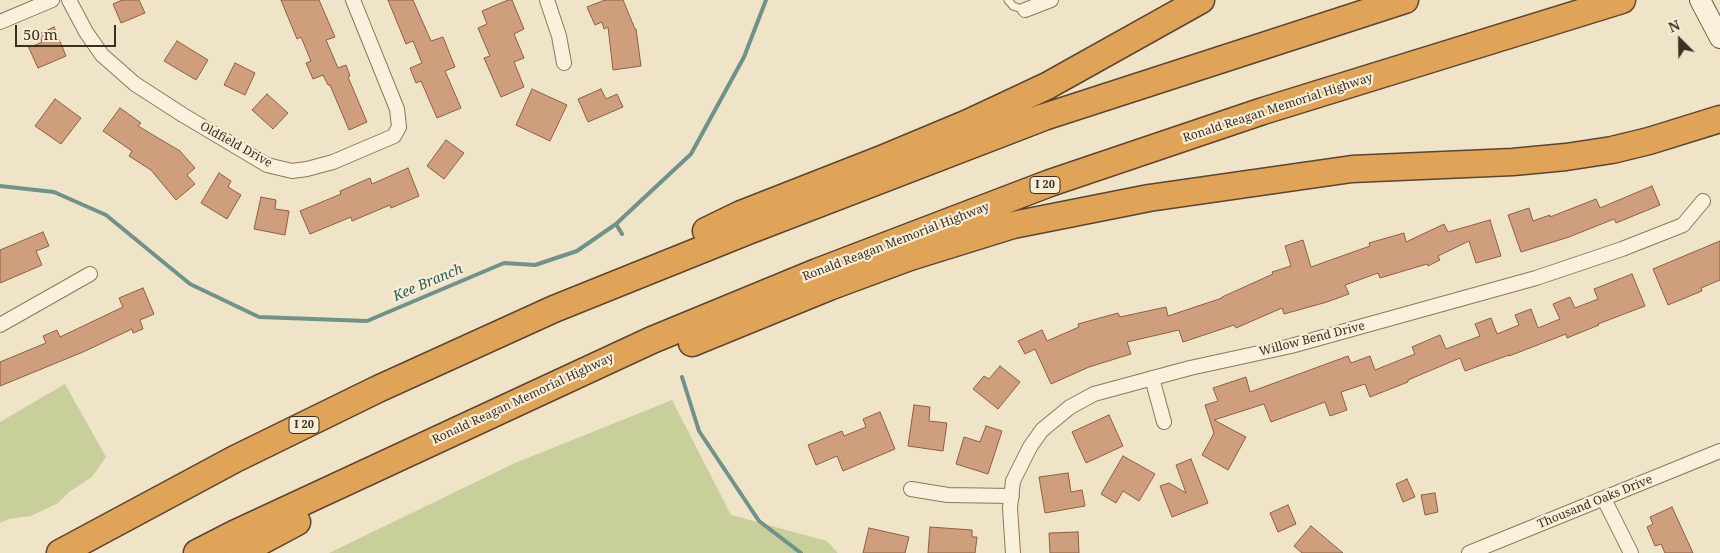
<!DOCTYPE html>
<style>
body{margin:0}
#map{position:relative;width:1720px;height:553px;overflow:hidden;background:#f0e4c8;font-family:"Noto Serif",serif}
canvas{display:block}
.north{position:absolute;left:1655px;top:15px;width:50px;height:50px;-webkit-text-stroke:4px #f7eed8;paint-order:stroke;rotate:337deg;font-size:14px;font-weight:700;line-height:20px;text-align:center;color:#3d2e20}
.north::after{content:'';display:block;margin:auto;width:18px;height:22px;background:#3d2e20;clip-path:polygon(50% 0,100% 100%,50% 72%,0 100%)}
.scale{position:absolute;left:15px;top:25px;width:101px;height:22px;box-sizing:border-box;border:2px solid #3d2e20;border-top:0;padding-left:6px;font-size:15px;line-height:18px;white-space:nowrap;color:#3d2e20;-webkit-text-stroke:4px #f7eed8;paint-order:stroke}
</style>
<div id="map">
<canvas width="1720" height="553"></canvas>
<div class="north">N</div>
<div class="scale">50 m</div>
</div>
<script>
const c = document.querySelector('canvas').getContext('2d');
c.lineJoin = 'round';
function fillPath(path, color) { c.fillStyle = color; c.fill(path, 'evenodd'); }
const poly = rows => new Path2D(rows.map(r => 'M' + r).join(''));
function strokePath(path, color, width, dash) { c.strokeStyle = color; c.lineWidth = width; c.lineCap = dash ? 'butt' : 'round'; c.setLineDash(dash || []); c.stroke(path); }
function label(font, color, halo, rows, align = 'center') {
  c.font = font + ' "Noto Serif",serif'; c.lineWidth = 4.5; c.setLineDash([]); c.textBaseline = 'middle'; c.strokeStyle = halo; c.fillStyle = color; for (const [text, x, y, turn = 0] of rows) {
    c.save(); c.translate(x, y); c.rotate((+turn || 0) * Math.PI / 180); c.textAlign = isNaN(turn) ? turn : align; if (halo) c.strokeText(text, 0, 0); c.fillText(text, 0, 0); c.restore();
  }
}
const green = poly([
 [65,384,106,457,92,477,69,492,58,503,31,516,9,519,0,523,0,422],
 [672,400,731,515,827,541,838,553,329,553,515,463]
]);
const stream = poly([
 [0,186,54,192,106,215,190,284,259,317,367,321,504,263,535,265,577,251,616,224,691,154,744,57,766,0],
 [616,224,622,234],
 [682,377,699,431,759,521,801,553]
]);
const building = poly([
 [122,0,139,0,145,13,121,23,113,4,122,0],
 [281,0,319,0,335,37,326,40,338,68,346,65,350,76,348,77,367,122,349,130,330,85,328,85,323,75,313,79,306,63,311,61,301,37,297,39,281,0],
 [388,0,413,0,431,41,443,37,455,67,445,71,461,108,437,118,421,81,416,83,410,68,422,63,413,41,406,44,388,0],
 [508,0,512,0,524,29,514,34,524,58,514,62,524,87,501,97,484,58,490,56,478,28,487,24,482,11,508,0],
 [605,0,623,0,635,29,636,29,641,66,613,70,608,27,604,29,602,22,595,25,587,7,605,0],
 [54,27,66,56,38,68,28,46,33,46,42,42,39,34,54,27],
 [177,41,208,60,196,80,164,61,177,41],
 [235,63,255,73,245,95,224,85,235,63],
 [532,89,567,105,550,141,516,125,532,89],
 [601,89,606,99,617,94,623,107,588,122,578,99,601,89],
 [267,94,288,113,273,129,252,110,267,94],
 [55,99,81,118,61,144,35,126,55,99],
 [120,108,141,123,138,126,180,151,195,168,187,175,195,184,176,200,151,170,129,156,132,151,103,131,120,108],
 [446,140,464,153,444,179,427,166,446,140],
 [408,168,419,196,391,208,390,205,352,221,351,217,310,234,300,211,341,194,340,191,370,178,372,184,408,168],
 [219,173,231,181,228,187,241,195,227,219,201,203,219,173],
 [1652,186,1660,205,1616,223,1614,219,1569,237,1521,252,1508,215,1529,208,1533,221,1550,215,1550,217,1596,199,1600,208,1652,186],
 [261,197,276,200,275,209,289,211,285,235,254,229,261,197],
 [1490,220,1501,256,1476,263,1469,241,1438,256,1440,260,1428,266,1427,264,1380,278,1378,273,1345,285,1349,294,1327,302,1284,314,1282,308,1236,328,1234,325,1183,342,1179,330,1127,342,1131,354,1089,367,1051,384,1035,349,1025,354,1018,341,1042,330,1047,341,1079,327,1078,324,1118,313,1120,317,1166,307,1168,316,1222,298,1222,297,1273,274,1272,272,1291,266,1285,246,1303,240,1311,267,1370,246,1369,243,1404,233,1406,242,1444,224,1448,232,1490,220],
 [43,232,49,246,36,251,42,265,0,283,0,250,43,232],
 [1720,241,1720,280,1701,288,1702,291,1668,305,1653,269,1720,241],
 [1632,274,1645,306,1598,324,1599,325,1567,338,1566,334,1509,356,1509,355,1465,371,1460,358,1408,380,1408,382,1370,397,1365,384,1341,392,1347,410,1330,416,1325,402,1271,422,1264,404,1214,420,1246,437,1228,470,1202,455,1214,433,1205,405,1218,401,1213,388,1246,377,1250,392,1348,356,1351,363,1370,356,1375,370,1415,354,1412,347,1440,335,1446,349,1480,336,1475,324,1491,318,1497,334,1519,325,1515,315,1531,309,1538,328,1560,319,1553,304,1570,297,1575,308,1598,299,1594,289,1632,274],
 [143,288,154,314,140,320,143,329,133,333,132,329,83,352,0,386,0,362,46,343,43,336,57,330,60,337,123,307,119,298,143,288],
 [1000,366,1020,382,998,409,973,389,984,376,989,379,1000,366],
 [914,405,930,407,929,421,947,423,943,451,908,446,914,405],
 [880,412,895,449,843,471,837,456,816,465,808,445,842,431,844,436,866,427,863,419,880,412],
 [1109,415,1123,446,1086,463,1072,432,1109,415],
 [986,426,1002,431,988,474,956,464,964,437,980,442,986,426],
 [1123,456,1155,474,1139,501,1123,491,1116,503,1101,494,1123,456],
 [1191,459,1208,503,1172,517,1160,486,1169,483,1186,493,1176,465,1191,459],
 [1068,473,1071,492,1082,490,1085,506,1045,513,1039,477,1068,473],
 [1407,479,1415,497,1403,502,1396,484,1407,479],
 [1435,493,1438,512,1425,515,1421,495,1435,493],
 [1288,505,1296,524,1278,532,1270,513,1288,505],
 [1672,507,1693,553,1665,553,1661,544,1655,546,1647,527,1653,524,1650,517,1672,507],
 [1311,526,1343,553,1302,553,1294,546,1311,526],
 [930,527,972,530,972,537,977,537,975,553,928,553,930,527],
 [869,528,909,537,905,553,863,553,869,528],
 [1078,532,1079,553,1050,553,1049,533,1078,532]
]);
const lane = poly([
 [1008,0,1013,6,1025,10]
]);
const street = poly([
 [69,0,86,32,102,55,135,84,183,115,267,165,292,171,307,169,333,162,394,136,399,127,397,109,353,0],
 [547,0,559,36,564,63],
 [1025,10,1051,0],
 [0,22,52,0],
 [0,325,90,274],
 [1152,378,1164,422],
 [911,489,948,495,1012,496],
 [1604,499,1631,553],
 [1013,553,1010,508,1013,481,1030,447,1042,430,1070,407,1094,394,1190,368,1291,346,1536,278,1622,249,1683,225,1703,201],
 [1469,553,1720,451]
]);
const secondary = poly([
 [1700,0,1720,38]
]);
const highway = poly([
 [706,231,741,214,884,158,968,123,1047,86,1201,0],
 [692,343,829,287,910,257,1013,225,1149,198,1352,169,1513,162,1566,157,1612,150,1649,141,1720,119],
 [60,553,235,459,378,389,554,309,748,231,1044,117,1405,0],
 [197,553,234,534,652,340,817,272,1050,183,1263,111,1622,0],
 [239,553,297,522]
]);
const shields = [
 [1045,185,30],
 [304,425,30]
];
const shieldNames = [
 ["I 20",1045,185],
 ["I 20",304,425]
];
const streetNames = [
 ["Ronald Reagan Memorial Highway",1278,108,-18],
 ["Oldfield Drive",236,145,29],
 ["Ronald Reagan Memorial Highway",896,242,-21],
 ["Willow Bend Drive",1312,339,-14],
 ["Ronald Reagan Memorial Highway",523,399,-25],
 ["Thousand Oaks Drive",1595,502,-22]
];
const waterNames = [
 ["Kee Branch",428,283,-23]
];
fillPath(green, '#c9cf9b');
strokePath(stream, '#6f938a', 4);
fillPath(building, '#cf9f7d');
strokePath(building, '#8d5f41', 1);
strokePath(lane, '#8d765c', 9);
strokePath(street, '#8d765c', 16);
strokePath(secondary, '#6f573f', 22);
strokePath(highway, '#5b4430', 29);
strokePath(lane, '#faf1dc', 7);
strokePath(street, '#faf1dc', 14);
strokePath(secondary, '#faf1dc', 20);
strokePath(highway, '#e0a458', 26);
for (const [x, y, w] of shields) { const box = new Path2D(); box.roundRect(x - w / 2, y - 8.5, w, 17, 4); c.fillStyle = '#f7eed8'; c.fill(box); strokePath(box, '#3d2e20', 1); }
label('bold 11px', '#3d2e20', null, shieldNames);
label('12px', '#3d2e20', '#f7eed8', streetNames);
label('italic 14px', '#2f5d5a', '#f7eed8', waterNames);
</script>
